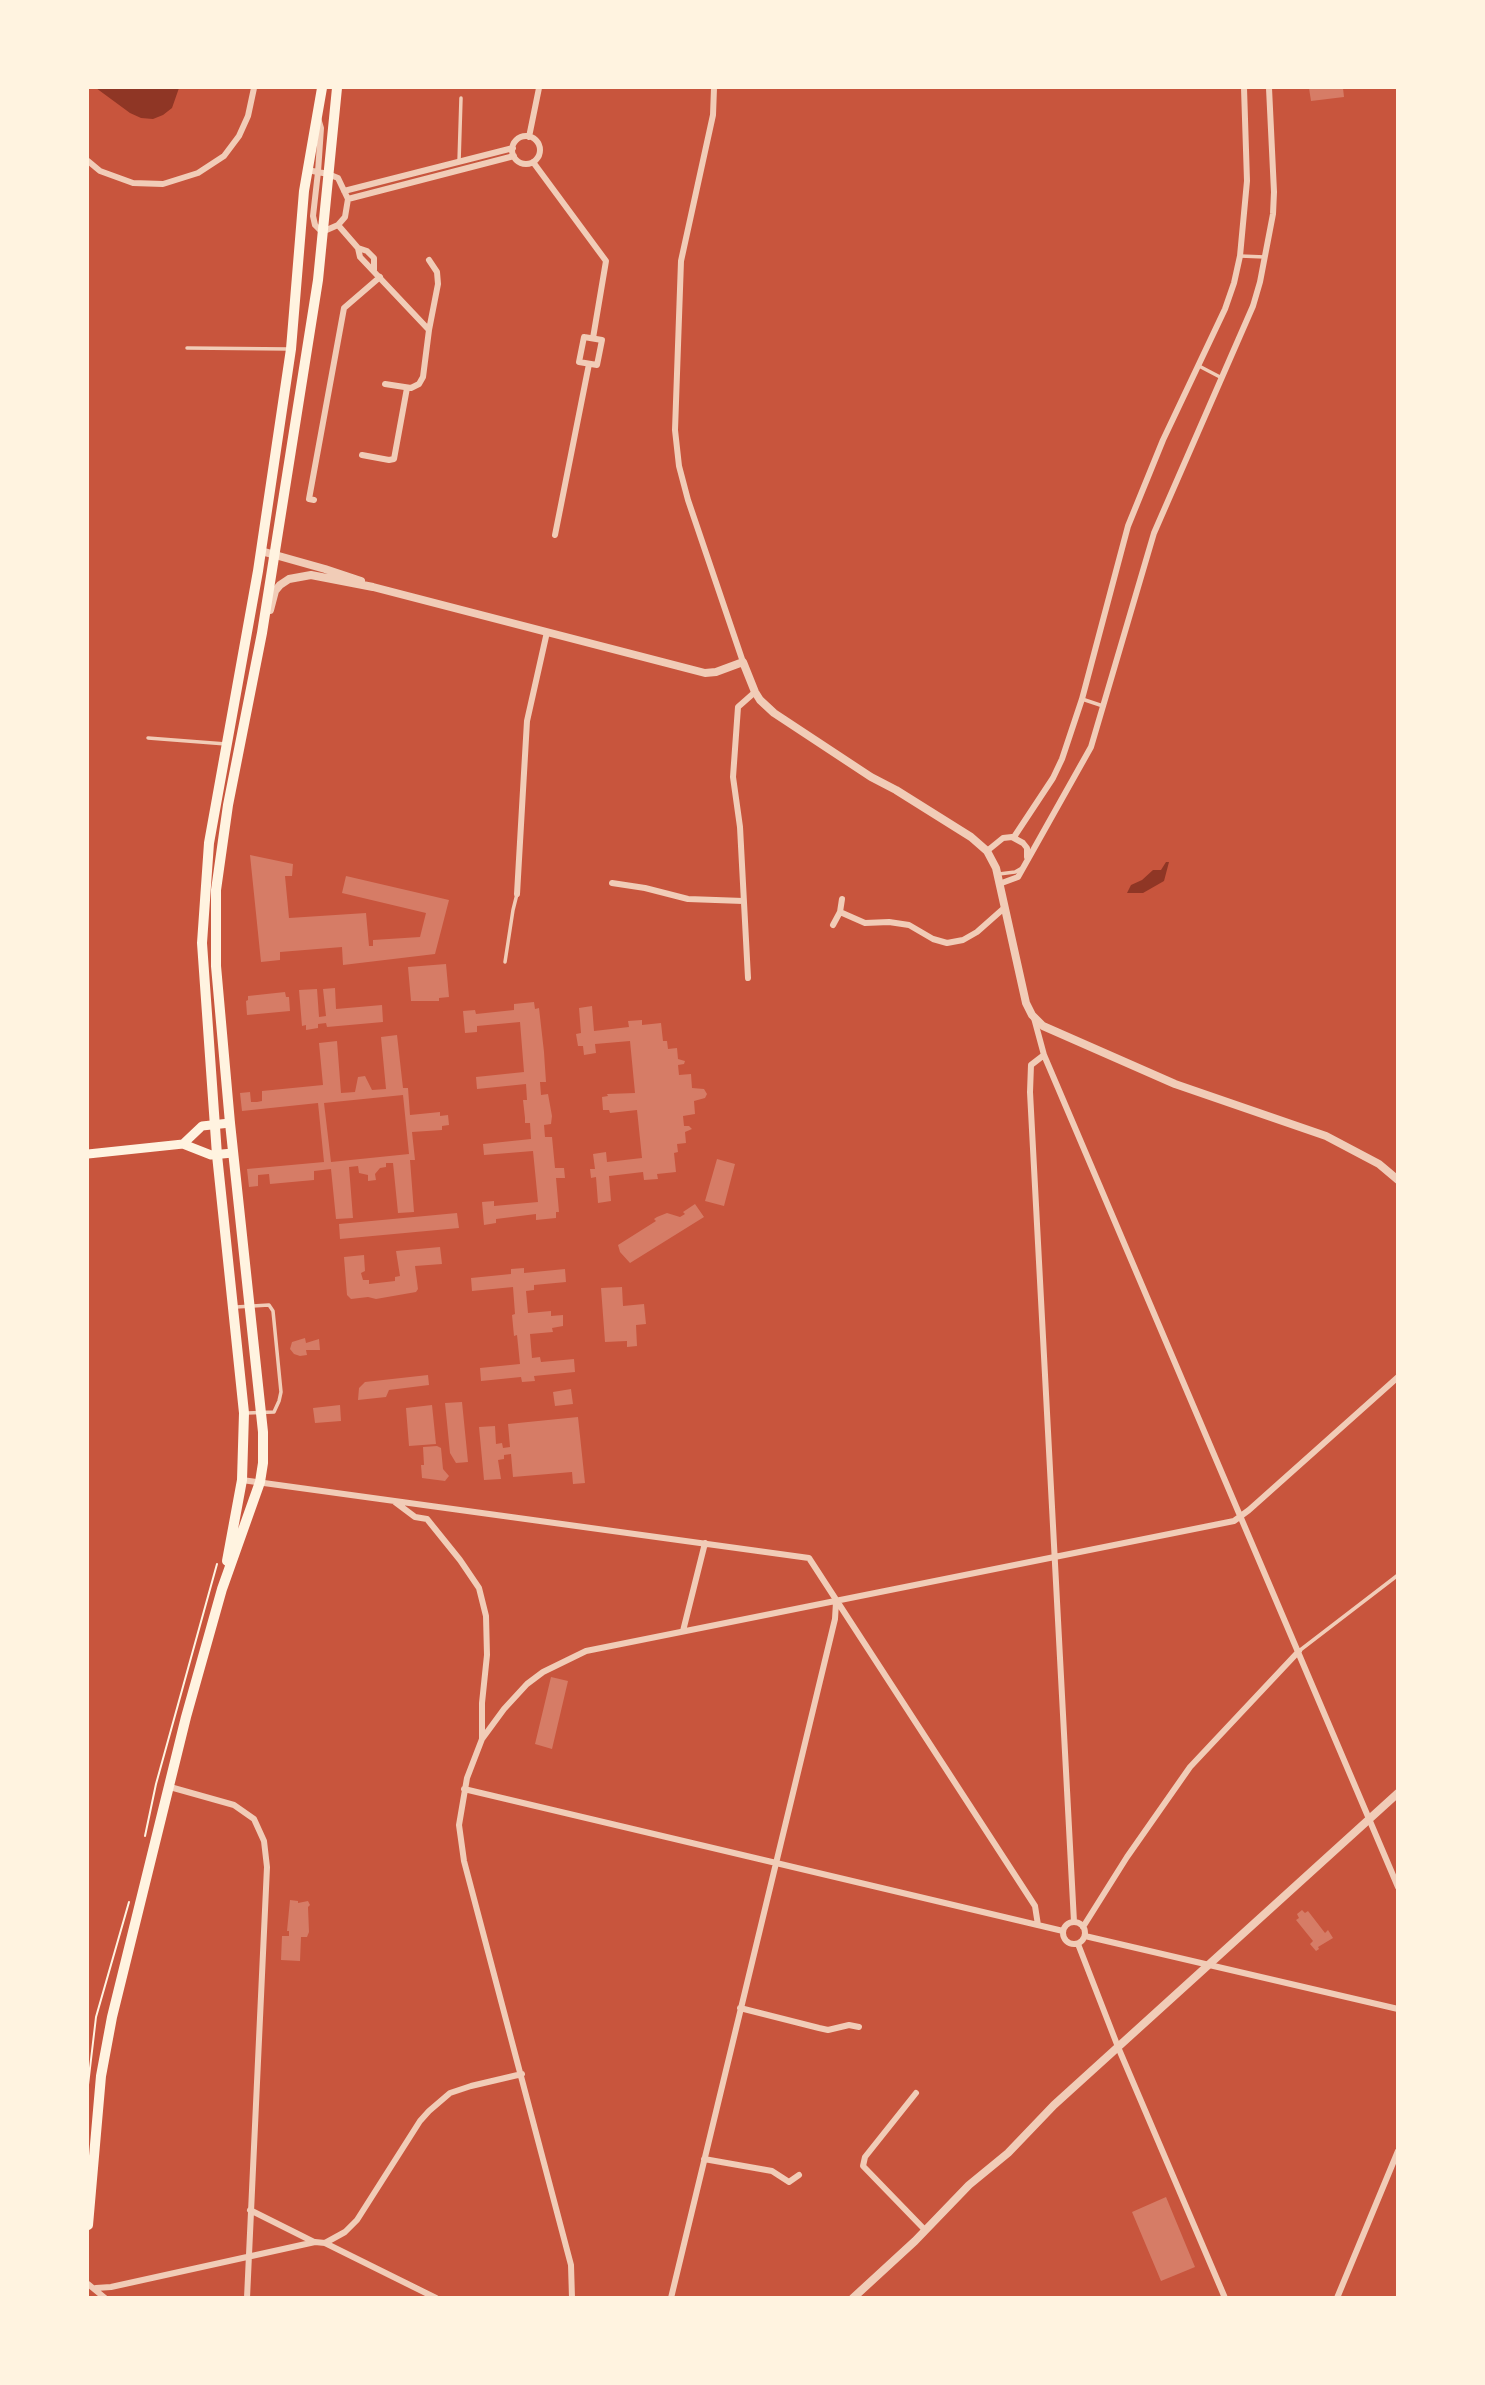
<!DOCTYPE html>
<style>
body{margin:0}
#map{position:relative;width:1485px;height:2385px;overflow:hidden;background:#c8553d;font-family:Signika,sans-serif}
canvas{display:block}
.frame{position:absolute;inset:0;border:89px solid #fff3e0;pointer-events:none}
</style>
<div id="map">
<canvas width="1485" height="2385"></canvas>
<div class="frame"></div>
</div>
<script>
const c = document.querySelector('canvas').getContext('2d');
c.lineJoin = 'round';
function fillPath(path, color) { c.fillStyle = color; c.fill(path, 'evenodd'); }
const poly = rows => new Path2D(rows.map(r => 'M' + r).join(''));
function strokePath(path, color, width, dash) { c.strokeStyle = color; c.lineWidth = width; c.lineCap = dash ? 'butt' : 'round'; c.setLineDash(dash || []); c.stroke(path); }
const water = poly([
 [96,88,179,88,172,108,163,115,153,119,141,118,130,113],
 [1166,862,1169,862,1164,881,1143,893,1127,893,1131,885,1142,880,1153,870,1161,870]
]);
const building = poly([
 [1309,88,1343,88,1344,97,1311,101],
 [250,855,293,864,292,876,285,876,289,918,366,913,369,946,373,946,373,940,420,937,426,913,342,893,346,876,449,900,435,954,343,965,342,947,280,952,280,960,261,962],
 [446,964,449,997,439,998,439,1001,411,1001,408,967],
 [335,988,336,1009,382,1005,383,1022,327,1027,326,1023,318,1024,318,1028,306,1030,306,1025,302,1026,299,990,317,989,319,1017,326,1016,323,989],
 [285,992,286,997,289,997,290,1011,247,1015,246,1001,248,1000,248,996],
 [534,1002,535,1009,539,1008,544,1052,546,1082,540,1082,541,1095,548,1094,552,1116,551,1124,544,1125,545,1137,552,1137,555,1168,564,1168,565,1178,556,1178,559,1212,556,1212,556,1218,536,1220,536,1214,496,1219,496,1223,484,1225,482,1202,494,1201,494,1206,538,1202,533,1151,484,1155,483,1144,531,1139,530,1123,525,1123,525,1118,523,1100,527,1100,526,1084,477,1089,476,1077,524,1072,520,1022,477,1026,477,1032,465,1033,463,1011,475,1010,476,1014,514,1010,514,1004],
 [592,1006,594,1031,629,1027,628,1021,642,1020,642,1025,661,1023,663,1041,667,1041,668,1049,677,1048,678,1059,685,1061,684,1064,678,1065,679,1075,691,1074,692,1088,704,1089,707,1094,705,1098,694,1101,695,1114,683,1116,684,1126,689,1126,692,1129,685,1132,686,1143,677,1144,678,1152,674,1153,676,1172,657,1174,658,1179,644,1180,643,1172,609,1176,611,1201,598,1203,596,1177,591,1178,590,1169,595,1169,593,1154,606,1152,607,1162,642,1158,637,1110,610,1113,609,1110,603,1110,602,1097,608,1096,607,1094,635,1093,630,1041,595,1044,596,1053,584,1055,583,1046,578,1046,576,1034,581,1033,579,1008],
 [397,1035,403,1088,408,1088,410,1115,440,1112,440,1116,448,1115,449,1125,442,1126,442,1130,412,1132,415,1160,410,1160,414,1212,398,1213,393,1163,386,1163,386,1167,380,1168,375,1174,376,1180,368,1181,368,1175,359,1173,358,1166,349,1167,353,1218,336,1219,331,1169,314,1171,314,1180,270,1184,269,1174,258,1175,258,1186,249,1187,247,1169,324,1162,318,1103,242,1111,240,1093,250,1092,251,1102,257,1102,262,1101,262,1091,323,1085,319,1043,337,1041,341,1093,355,1092,358,1077,365,1076,372,1090,386,1089,381,1037],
 [403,1095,409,1154,331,1162,324,1103],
 [717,1159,735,1164,724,1206,705,1201],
 [695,1204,704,1217,630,1263,620,1252,618,1245,656,1221,654,1219,657,1217,667,1213,680,1217,685,1214,683,1212],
 [457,1213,459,1228,340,1239,339,1224],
 [440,1247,442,1264,415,1266,418,1289,416,1292,376,1299,368,1297,351,1299,347,1295,344,1257,364,1255,365,1271,361,1273,363,1280,369,1280,369,1284,395,1281,395,1277,400,1276,396,1251],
 [524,1268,524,1273,565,1269,566,1282,534,1285,534,1290,526,1291,528,1313,551,1311,551,1316,563,1315,563,1326,552,1328,553,1332,530,1334,532,1358,540,1357,541,1362,574,1359,575,1372,534,1376,535,1381,522,1382,521,1377,481,1381,480,1368,520,1364,517,1335,514,1336,512,1315,515,1314,513,1287,472,1291,471,1278,511,1274,511,1269],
 [622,1287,623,1306,644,1304,646,1324,636,1325,637,1346,627,1347,627,1341,605,1342,601,1288],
 [305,1338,306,1343,319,1339,320,1350,306,1350,307,1355,300,1356,294,1354,290,1349,292,1342],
 [428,1375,429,1385,389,1390,386,1397,358,1400,359,1388,365,1382],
 [571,1389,573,1404,555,1406,553,1392],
 [462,1402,468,1462,456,1463,450,1453,445,1403],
 [340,1405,341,1421,315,1423,313,1408],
 [432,1405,436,1444,409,1446,406,1408],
 [578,1417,585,1483,573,1484,572,1472,513,1477,511,1454,504,1455,504,1459,498,1460,501,1479,484,1480,479,1427,495,1426,496,1444,502,1443,503,1448,510,1447,508,1424],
 [437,1446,441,1448,443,1469,449,1476,445,1481,422,1478,421,1465,424,1465,423,1447],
 [551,1677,568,1681,552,1749,535,1744],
 [290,1900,298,1901,298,1903,308,1901,310,1905,308,1907,309,1932,307,1937,301,1937,300,1961,281,1960,282,1936,289,1936,289,1931,287,1931],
 [1302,1910,1305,1913,1308,1911,1325,1933,1328,1930,1333,1938,1318,1947,1319,1949,1316,1951,1310,1944,1313,1941,1296,1920,1299,1918,1297,1914],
 [1166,2197,1195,2267,1161,2281,1132,2212]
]);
const path = poly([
 [145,1836,156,1784,217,1564],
 [88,2085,96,2017,129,1902]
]);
const service = poly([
 [459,162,461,98],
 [1240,256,1265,257],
 [187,348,289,349],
 [1199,366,1220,377],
 [1082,699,1103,706],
 [148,738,226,744],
 [999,874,1015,872,1022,868],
 [505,962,513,910,517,894],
 [236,1307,269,1305,273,1311,281,1392,279,1401,274,1412,247,1413],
 [1299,1651,1398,1575]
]);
const minor = poly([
 [714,88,713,115,681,261,675,430,679,466,688,500,743,662],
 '512 150a14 14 0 1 1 28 0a14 14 0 1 1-28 0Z',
 [529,137,539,88],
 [88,161,100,171,133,183,163,184,198,173,224,156,239,136,248,116,254,88],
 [533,162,606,261,593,338],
 [307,170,318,172,328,174,338,178,348,199,345,217,338,225,322,232,315,225,313,216,318,172,321,128,318,118],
 [344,191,513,148],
 [348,199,514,156],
 [338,225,358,248,360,257,429,330,423,377,419,384,411,388,385,384],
 [358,248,367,251,374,258,374,270],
 [429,260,437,272,438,284,429,330],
 [584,337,602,340,597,365,579,362,584,337],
 [362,455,389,460,394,459,407,388],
 [314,500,309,499,344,308,380,277],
 [555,535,589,364],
 [1014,837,1053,778,1062,759,1082,699,1128,526,1163,440,1225,309,1234,283,1240,256,1247,181,1244,88],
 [987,851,1003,838,1012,837,1023,843,1027,848,1027,857],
 [612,883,645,888,688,899,743,901],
 [999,884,1018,877,1091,747,1154,533,1253,306,1260,282,1273,214,1274,192,1269,88],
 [517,894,527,721,547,632],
 [840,912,865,923,889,922,909,925,933,939,947,943,963,940,977,932,1003,909],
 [833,925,840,912,842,899],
 [748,978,740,827,733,777,738,707,755,692],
 [1034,1018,1044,1055,1398,1887],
 [1044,1055,1031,1065,1030,1092,1074,1922],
 [242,1480,809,1558,1035,1906,1038,1925],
 [395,1502,415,1517,427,1519,460,1560,479,1588,486,1616,487,1655,482,1703,482,1739,467,1778,459,1825,464,1861,571,2265,572,2298],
 [683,1631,705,1543],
 [482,1739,504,1709,527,1684,543,1672,586,1651,1234,1521,1249,1510,1398,1377],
 [170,1787,234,1805,254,1819,264,1841,267,1867,247,2298],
 [464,1789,1063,1931],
 '1063 1933a11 11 0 1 1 22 0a11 11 0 1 1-22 0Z',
 [1083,1927,1127,1857,1190,1767,1299,1651],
 [1085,1936,1398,2009],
 [1078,1944,1118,2047,1225,2298],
 [740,2008,819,2028,828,2030,849,2025,859,2027],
 [916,2093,865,2157,863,2166,925,2230],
 [704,2159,772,2171,789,2182,799,2175],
 [250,2210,314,2242],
 [325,2243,345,2232,357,2220,420,2121,429,2111,450,2093,471,2086,522,2074],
 [88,2284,105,2298],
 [96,2288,111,2287,315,2242,325,2243,436,2298],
 [671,2298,835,1619,836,1602],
 [1337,2298,1398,2151]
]);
const tertiary = poly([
 [261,551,325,569,361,581],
 [270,610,275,591,280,585,289,579,311,575,373,587,705,673,716,672,743,662,755,692,760,700,774,713,871,777,896,790,971,837,987,851,996,868,1026,1003,1032,1015,1043,1026,1175,1084,1326,1136,1379,1164,1398,1180],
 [853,2298,915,2241,969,2185,1008,2153,1054,2105,1398,1793]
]);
const secondary = poly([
 [183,1144,202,1126,230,1123],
 [88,1154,183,1144,211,1155,233,1153]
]);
const primary = poly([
 [227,1561,242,1480,244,1413,217,1155,202,943,209,843,258,571,291,349,304,191,322,88],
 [88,2225,101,2076,112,2017,186,1717,222,1589,260,1482,263,1463,263,1432,230,1123,216,966,216,890,228,805,262,633,318,280,337,88]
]);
fillPath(water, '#8f3625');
fillPath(building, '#d67c66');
strokePath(path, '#fff3e0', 2);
strokePath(service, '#f1ccb7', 3.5);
strokePath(minor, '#f1ccb7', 6);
strokePath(tertiary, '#f1ccb7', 8);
strokePath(secondary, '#fff3e0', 9);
strokePath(primary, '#fff3e0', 10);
</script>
